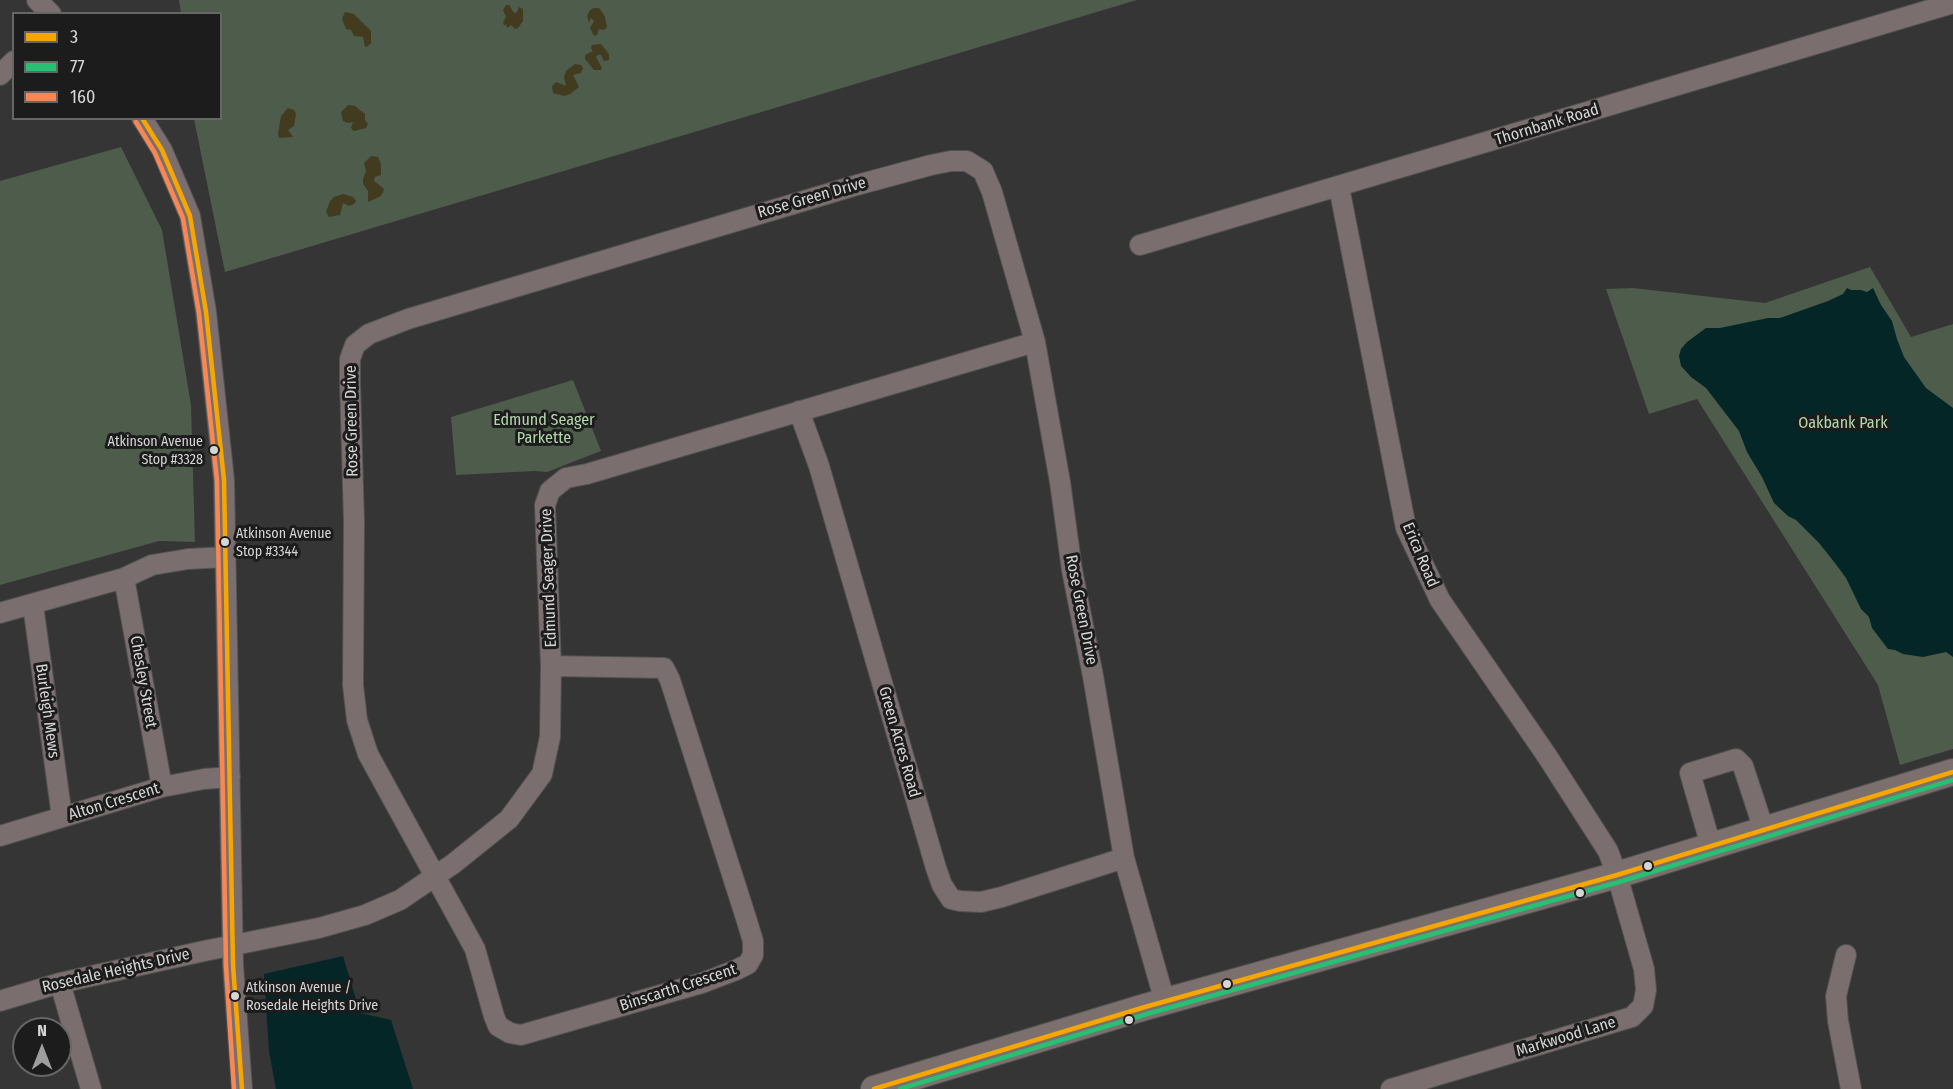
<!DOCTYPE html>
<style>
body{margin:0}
#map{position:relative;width:1953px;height:1089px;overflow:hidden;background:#353535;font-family:"Fira Sans Condensed",sans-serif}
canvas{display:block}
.legend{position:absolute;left:12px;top:12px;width:210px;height:108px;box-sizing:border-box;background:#1c1c1d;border:2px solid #666667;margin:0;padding:8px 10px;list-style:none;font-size:18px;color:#d6d6d7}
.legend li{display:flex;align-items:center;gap:12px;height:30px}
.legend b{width:30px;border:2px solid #666667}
.north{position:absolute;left:12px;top:1017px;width:60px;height:60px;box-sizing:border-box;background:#1c1c1d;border:2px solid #666667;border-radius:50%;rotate:0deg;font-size:16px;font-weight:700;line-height:24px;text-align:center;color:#d6d6d7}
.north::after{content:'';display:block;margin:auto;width:21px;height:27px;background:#9e9e9e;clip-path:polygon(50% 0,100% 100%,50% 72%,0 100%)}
</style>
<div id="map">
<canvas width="1953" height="1089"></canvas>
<ul class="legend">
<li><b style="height:8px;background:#f7a600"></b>3</li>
<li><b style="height:8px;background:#26c172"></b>77</li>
<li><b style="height:8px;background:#f88751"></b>160</li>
</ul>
<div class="north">N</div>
</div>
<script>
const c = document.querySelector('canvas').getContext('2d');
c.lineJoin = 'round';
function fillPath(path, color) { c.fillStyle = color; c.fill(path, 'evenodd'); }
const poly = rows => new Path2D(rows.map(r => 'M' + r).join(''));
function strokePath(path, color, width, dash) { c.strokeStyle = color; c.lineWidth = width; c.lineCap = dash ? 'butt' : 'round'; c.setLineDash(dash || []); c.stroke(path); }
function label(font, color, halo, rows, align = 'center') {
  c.font = font + ' "Fira Sans Condensed",sans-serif'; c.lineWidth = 6; c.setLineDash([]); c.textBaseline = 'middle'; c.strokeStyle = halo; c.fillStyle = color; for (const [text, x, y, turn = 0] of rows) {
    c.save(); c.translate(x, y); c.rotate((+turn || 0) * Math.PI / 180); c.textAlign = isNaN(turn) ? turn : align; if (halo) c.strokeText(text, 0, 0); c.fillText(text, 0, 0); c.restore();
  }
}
const green = poly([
 [179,0,1137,0,225,272,194,119,220,118,220,14,181,13],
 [121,147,162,230,191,405,195,542,159,541,0,585,0,181],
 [1870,267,1911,337,1953,324,1953,749,1900,765,1878,685,1697,399,1649,414,1606,289,1633,288,1765,303],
 [573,380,601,451,547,472,535,471,456,475,451,417]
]);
const sand = poly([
 [506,5,509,5,514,13,517,12,519,7,523,9,523,21,518,28,515,29,511,25,507,28,506,24,504,26,503,22,506,17,503,10],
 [594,8,599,8,602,12,605,17,607,27,604,30,599,29,597,35,594,36,590,28,594,21,591,18,589,23,587,16,590,10],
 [345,12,354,14,371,31,371,43,368,46,365,47,363,37,354,36,351,30,346,29,342,19],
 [601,44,609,54,609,60,604,61,601,55,598,55,596,57,602,68,601,70,594,70,585,59,585,55,593,51,591,48,592,45],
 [575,64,581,65,583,68,581,73,573,75,579,87,570,94,564,96,553,93,552,86,556,82,566,86,564,77,566,71],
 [348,105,355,106,365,114,365,120,368,124,366,128,354,131,351,128,353,122,348,123,343,121,341,112],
 [288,108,294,110,296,114,294,126,288,130,293,137,279,138,278,134,281,116],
 [371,156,378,157,381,164,381,175,375,177,374,181,383,188,384,190,381,196,368,202,368,191,363,184,363,179,366,171,364,163],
 [343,194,353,197,356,201,354,204,349,206,343,203,340,215,329,217,326,212,330,201,334,197]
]);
const water = poly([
 [1847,288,1851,290,1861,290,1867,292,1873,288,1881,305,1892,321,1897,339,1904,357,1926,388,1953,408,1953,657,1946,652,1923,657,1903,654,1895,650,1888,649,1872,628,1869,617,1861,609,1846,578,1835,563,1819,543,1796,520,1788,516,1774,503,1762,477,1747,452,1739,431,1706,388,1691,377,1681,366,1679,356,1681,349,1687,342,1706,328,1720,328,1768,318,1780,318,1828,301,1843,294],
 [343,956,360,1013,391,1020,413,1089,276,1089,269,1051,264,974]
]);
const minor = poly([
 [37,0,51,14],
 [0,75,14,61],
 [142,118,162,150,190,216,206,312,224,480,233,965,242,1089],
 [1339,187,1406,528,1440,600,1547,756,1608,851,1617,875,1644,969,1646,990,1643,1006,1632,1017,1391,1089],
 [1140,245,1953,3],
 [799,411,819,466,936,868,942,885,951,899,960,901,981,902,1002,897,1124,858],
 [124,578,162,787],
 [33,605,62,817],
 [0,613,124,578,152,565,188,559,226,557],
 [551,666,664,668,670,680,746,918,753,941,753,955,748,964,736,970,702,983,521,1035,510,1033,498,1026,494,1016,475,949,368,754,357,720,353,685,354,522,350,382,350,359,355,345,369,334,408,319,857,185,931,165,951,161,967,161,983,171,992,192,1035,342,1060,482,1072,570,1093,676,1124,858,1165,1002],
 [0,836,162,787,204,779,230,777],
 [1711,846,1690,773,1736,759,1743,766,1764,830],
 [1846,955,1836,996,1838,1021,1851,1089],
 [60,983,91,1089],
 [0,1001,60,983,204,951,319,928,365,915,400,900,453,864,509,819,542,774,550,737,551,666,545,505,550,491,566,478,587,474,1035,342]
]);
const major = poly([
 [874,1089,1145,1007,1617,875,1953,772]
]);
const bus1 = poly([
 [142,118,162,150,190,216,206,312,224,480,233,965,242,1089],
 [874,1089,1145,1007,1617,875,1953,772]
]);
const bus2 = poly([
 [900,1089,1147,1014,1619,882,1953,780]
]);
const bus3 = poly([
 [136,122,155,153,183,218,199,313,217,480,226,965,234,1089]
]);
const markers = [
 [214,450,5,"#d6d6d7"],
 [225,542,5,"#d6d6d7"],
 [1648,866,5,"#d6d6d7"],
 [1580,893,5,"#d6d6d7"],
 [1227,984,5,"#d6d6d7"],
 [235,996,5,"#d6d6d7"],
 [1129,1020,5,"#d6d6d7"]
];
const busNames = [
 ["Atkinson Avenue",203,442,"right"],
 ["Stop #3328",203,460,"right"],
 ["Atkinson Avenue",236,534],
 ["Stop #3344",236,552],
 ["Atkinson Avenue /",246,988],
 ["Rosedale Heights Drive",246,1006]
];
const streetNames = [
 ["Thornbank Road",1547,125,-17],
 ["Rose Green Drive",812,198,-16],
 ["Rose Green Drive",352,421,-91],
 ["Erica Road",1420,555,67],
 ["Edmund Seager Drive",549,578,-92],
 ["Rose Green Drive",1081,610,79],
 ["Chesley Street",143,682,80],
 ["Burleigh Mews",47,711,82],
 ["Green Acres Road",899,742,74],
 ["Alton Crescent",114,802,-17],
 ["Rosedale Heights Drive",116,971,-13],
 ["Binscarth Crescent",678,988,-18],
 ["Markwood Lane",1566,1037,-17]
];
const parkNames = [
 ["Edmund Seager",544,421],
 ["Parkette",544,439],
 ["Oakbank Park",1843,424]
];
fillPath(green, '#4e5c4b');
fillPath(sand, '#423b1f');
fillPath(water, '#052627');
strokePath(minor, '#525252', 22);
strokePath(major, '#525252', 28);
strokePath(minor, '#7a6f6e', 20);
strokePath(major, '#7b706e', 26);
strokePath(bus1, '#f7a600', 4.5);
strokePath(bus2, '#26c172', 4.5);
strokePath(bus3, '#f88751', 4.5);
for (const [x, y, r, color] of markers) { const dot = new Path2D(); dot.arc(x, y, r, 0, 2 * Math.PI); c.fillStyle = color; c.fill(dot); strokePath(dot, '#1c1c1d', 2); }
label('14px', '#d6d6d7', '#1c1c1d', busNames, 'left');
label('16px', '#d6d6d7', '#1c1c1d', streetNames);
label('16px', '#b2d7aa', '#1c1c1d', parkNames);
</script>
